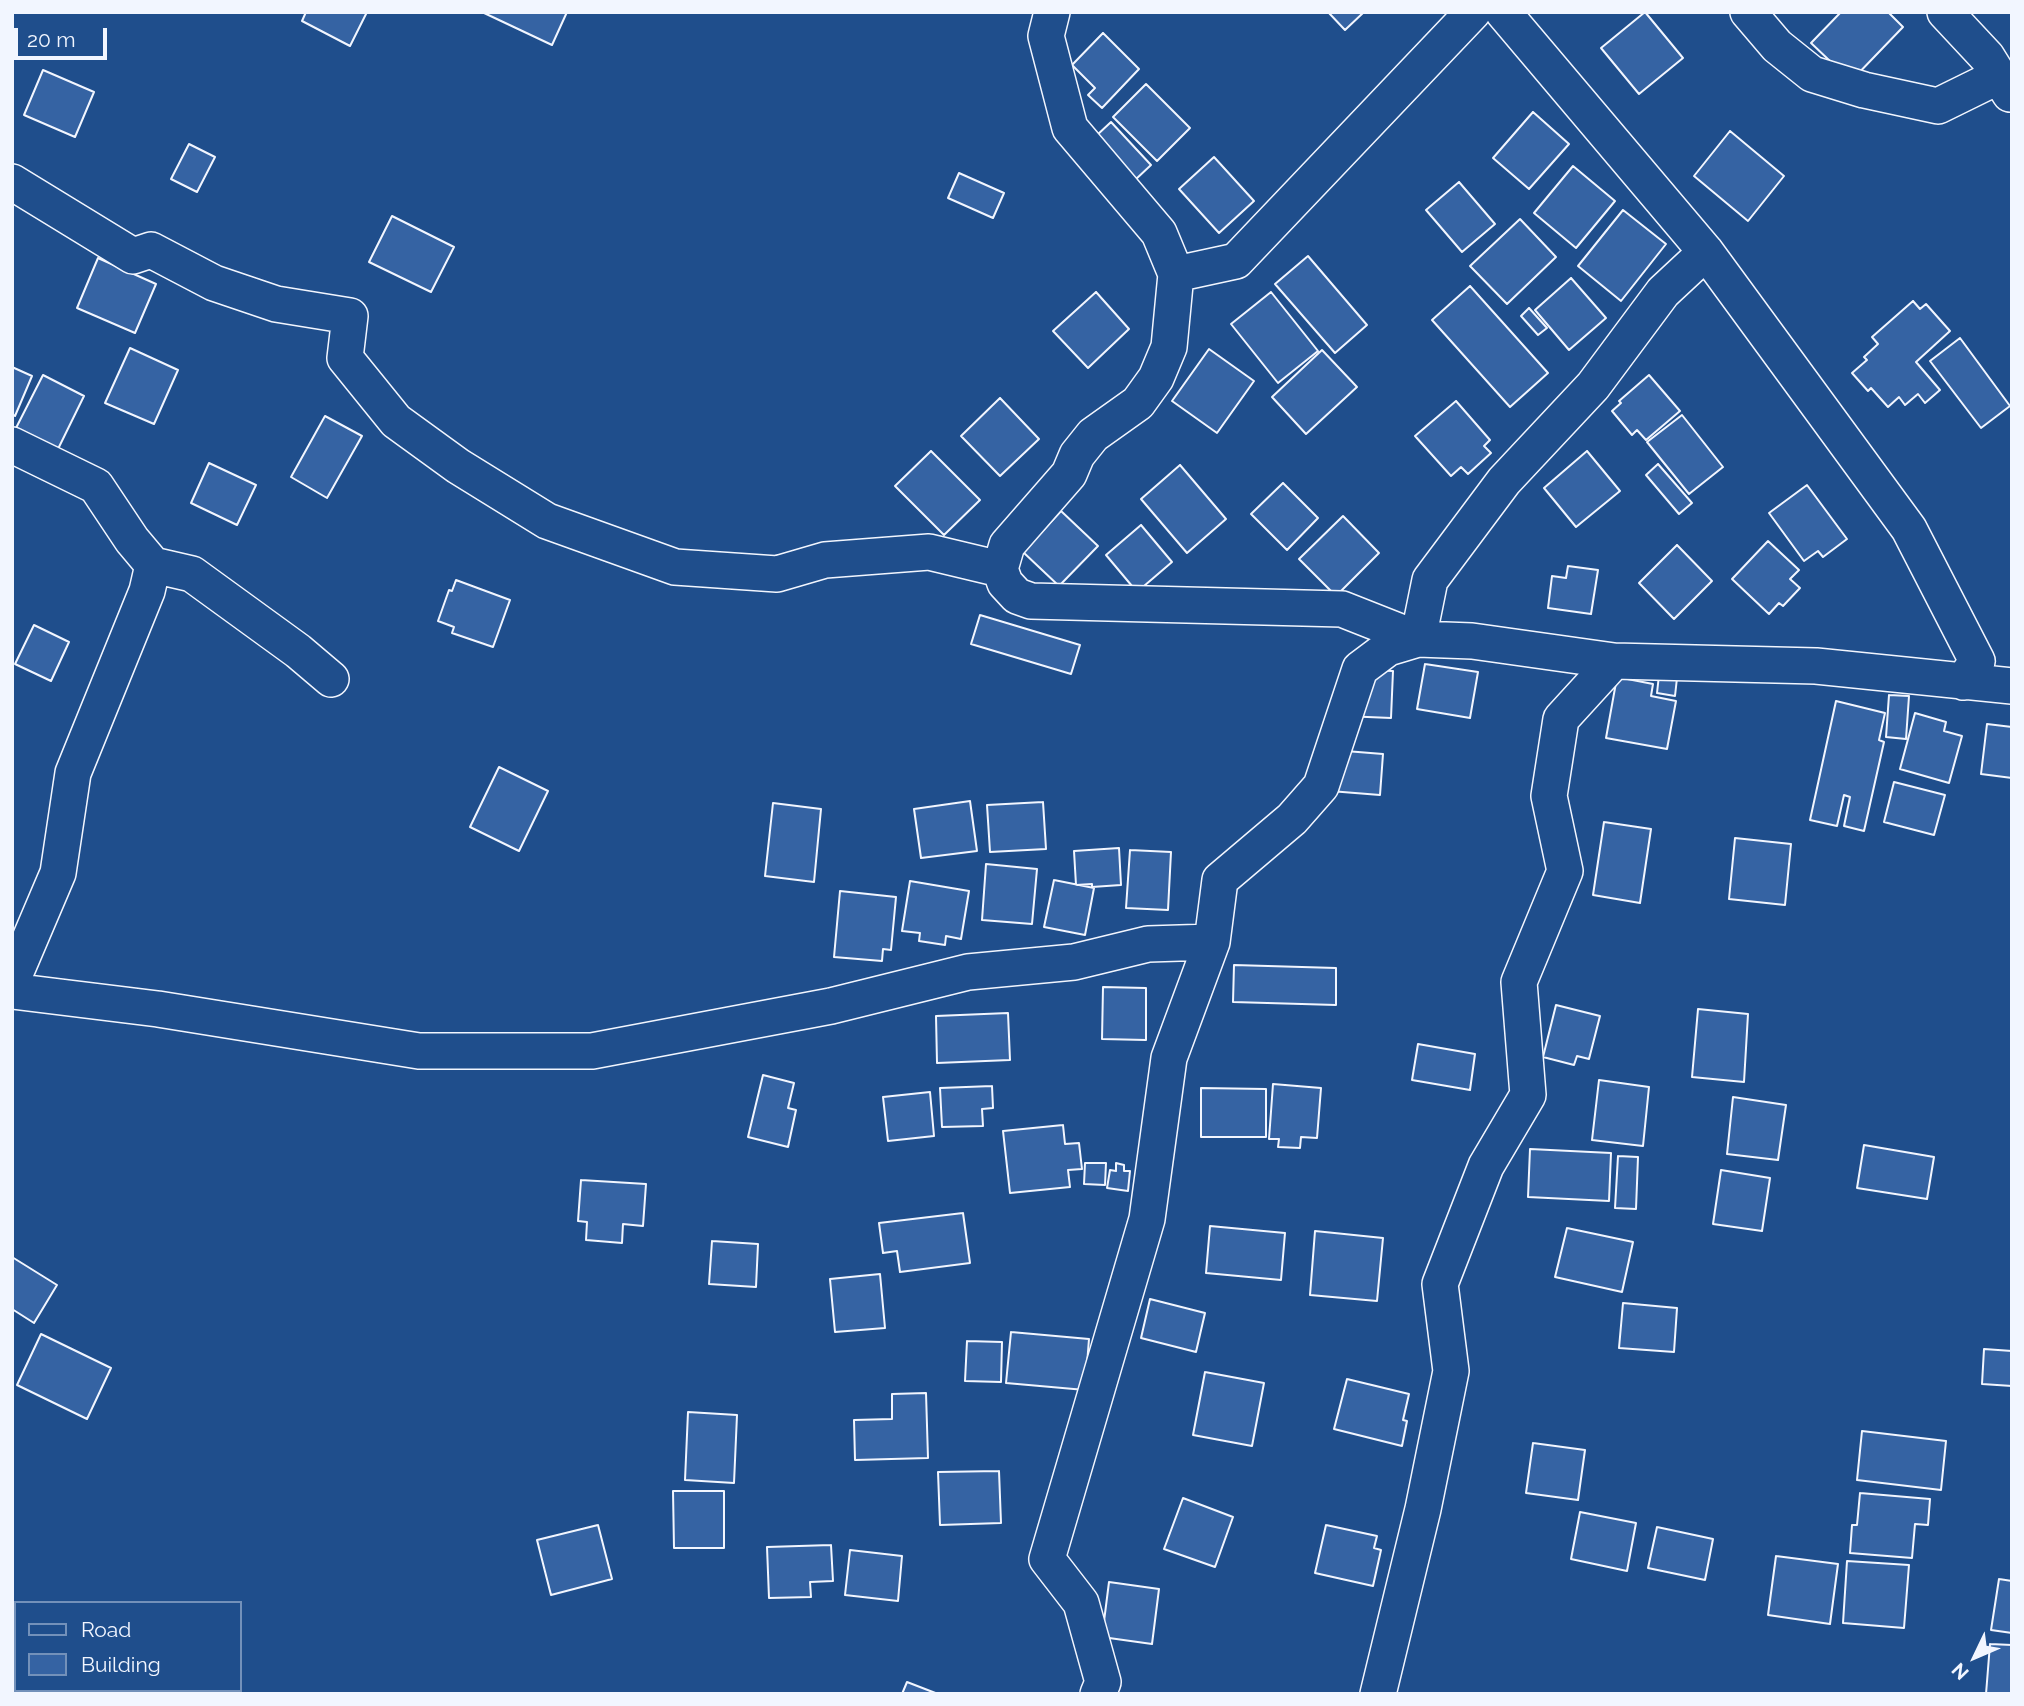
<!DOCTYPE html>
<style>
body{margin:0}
#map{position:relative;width:2024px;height:1706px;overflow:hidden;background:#1f4e8c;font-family:Raleway,sans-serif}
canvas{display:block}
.frame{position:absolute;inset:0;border:14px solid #f2f6ff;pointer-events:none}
.legend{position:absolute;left:14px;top:1601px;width:228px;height:91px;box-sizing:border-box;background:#1f4e8c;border:2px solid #7391ba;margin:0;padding:9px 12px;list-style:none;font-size:21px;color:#f2f6ff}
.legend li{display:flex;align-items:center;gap:14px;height:35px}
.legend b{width:35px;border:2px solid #7391ba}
.north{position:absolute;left:1940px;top:1622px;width:70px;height:70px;-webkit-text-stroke:5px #1f4e8c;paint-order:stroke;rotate:226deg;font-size:19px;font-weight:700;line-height:28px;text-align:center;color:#f2f6ff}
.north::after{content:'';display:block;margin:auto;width:24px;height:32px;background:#f2f6ff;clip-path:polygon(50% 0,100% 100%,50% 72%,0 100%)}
.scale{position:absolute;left:14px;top:28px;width:93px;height:32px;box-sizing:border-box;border:4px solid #f2f6ff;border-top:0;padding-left:9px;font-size:21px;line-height:24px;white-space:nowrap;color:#f2f6ff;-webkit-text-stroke:5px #1f4e8c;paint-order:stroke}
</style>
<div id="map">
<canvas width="2024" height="1706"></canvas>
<div class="frame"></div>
<ul class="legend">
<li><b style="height:9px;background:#1f4e8c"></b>Road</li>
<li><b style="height:19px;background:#3563a3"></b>Building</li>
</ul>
<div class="north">N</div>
<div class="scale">20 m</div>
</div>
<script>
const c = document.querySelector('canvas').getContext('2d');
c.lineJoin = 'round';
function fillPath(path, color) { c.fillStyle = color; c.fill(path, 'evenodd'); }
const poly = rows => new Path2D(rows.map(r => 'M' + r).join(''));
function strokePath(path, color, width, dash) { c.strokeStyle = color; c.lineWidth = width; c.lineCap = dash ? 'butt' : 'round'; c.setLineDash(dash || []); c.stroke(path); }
const building = poly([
 [306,12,367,12,350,46,302,21,306,12],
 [482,12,567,12,552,45,482,12],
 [1328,12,1364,12,1345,30,1328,12],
 [1645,12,1683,58,1639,94,1601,48,1645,12],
 [1841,12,1888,12,1903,27,1851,81,1811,43,1841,12],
 [1103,33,1139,69,1102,108,1088,95,1095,88,1072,65,1103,33],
 [43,70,94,92,75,137,24,115,43,70],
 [1146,84,1190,128,1157,161,1113,117,1146,84],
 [1533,112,1569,144,1529,189,1493,158,1533,112],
 [1111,122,1151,165,1135,180,1096,136,1111,122],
 [1730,131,1784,176,1748,221,1694,176,1730,131],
 [189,144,215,157,197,192,171,179,189,144],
 [1214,157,1254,201,1219,233,1179,189,1214,157],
 [1573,166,1615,201,1576,248,1534,213,1573,166],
 [959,173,1004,193,993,218,948,198,959,173],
 [1459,182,1495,224,1462,252,1426,210,1459,182],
 [1623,210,1666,244,1621,301,1578,266,1623,210],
 [392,216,454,247,431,292,369,262,392,216],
 [1520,219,1556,257,1507,304,1470,266,1520,219],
 [1308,256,1367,325,1335,353,1275,284,1308,256],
 [98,258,156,284,135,333,77,308,98,258],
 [1571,278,1606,318,1569,350,1535,310,1571,278],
 [1470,286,1548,373,1510,407,1432,320,1470,286],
 [1096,292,1129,329,1088,368,1053,331,1096,292],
 [1271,292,1318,351,1278,383,1231,324,1271,292],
 [1913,301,1920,309,1926,304,1950,331,1916,362,1940,390,1925,403,1918,394,1905,405,1899,397,1888,407,1871,388,1868,391,1852,373,1867,360,1864,357,1878,344,1872,337,1913,301],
 [1529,308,1547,328,1538,335,1521,316,1529,308],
 [1960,338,2010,406,1981,428,1930,361,1960,338],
 [130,348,178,370,154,424,105,403,130,348],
 [1209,349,1254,381,1217,433,1172,401,1209,349],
 [1322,350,1357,387,1306,434,1272,397,1322,350],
 [12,367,32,376,15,416,12,414,12,367],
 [43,375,84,396,58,449,16,428,43,375],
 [1649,375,1680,411,1646,440,1637,430,1632,435,1612,411,1621,403,1619,401,1649,375],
 [1000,398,1039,439,1000,476,961,436,1000,398],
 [1456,401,1490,440,1484,446,1491,453,1468,474,1461,467,1451,476,1415,436,1456,401],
 [1682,415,1723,467,1689,494,1647,442,1682,415],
 [325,416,362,436,327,498,291,477,325,416],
 [931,451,980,500,944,535,895,486,931,451],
 [1587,451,1620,491,1576,527,1544,488,1587,451],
 [209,463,256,485,237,525,191,503,209,463],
 [1658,464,1692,503,1679,514,1646,475,1658,464],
 [1180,465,1226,519,1187,553,1141,499,1180,465],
 [1283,483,1318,518,1287,550,1251,514,1283,483],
 [1807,485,1847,539,1823,557,1818,551,1804,561,1769,513,1807,485],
 [1061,511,1098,546,1059,586,1023,552,1061,511],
 [1343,516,1379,553,1336,596,1299,559,1343,516],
 [1141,525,1172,562,1137,592,1106,555,1141,525],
 [1768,541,1799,570,1790,579,1800,588,1783,606,1779,603,1769,614,1732,579,1768,541],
 [1677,545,1712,581,1674,619,1639,583,1677,545],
 [1568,566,1598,570,1591,614,1548,608,1552,576,1566,578,1568,566],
 [456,580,510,600,493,647,452,633,454,627,438,621,449,590,452,591,456,580],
 [980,615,1080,645,1071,674,971,644,980,615],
 [34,625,69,642,51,681,15,664,34,625],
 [1425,664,1478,672,1470,718,1417,709,1425,664],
 [1346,669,1393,671,1391,718,1344,716,1346,669],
 [1659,675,1677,678,1675,696,1657,693,1659,675],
 [1617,677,1653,684,1651,696,1676,701,1667,749,1606,738,1617,677],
 [1889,695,1909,696,1906,739,1886,737,1889,695],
 [1836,701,1885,713,1879,740,1884,742,1864,831,1844,826,1850,797,1844,795,1837,826,1810,820,1836,701],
 [1915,713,1946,722,1944,731,1962,736,1949,783,1900,769,1915,713],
 [1987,724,2012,727,2012,778,1981,774,1987,724],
 [1333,750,1383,754,1380,795,1330,791,1333,750],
 [499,767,548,791,519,851,470,827,499,767],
 [1894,782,1945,795,1934,835,1884,822,1894,782],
 [970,801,977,851,921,858,914,809,970,801],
 [1043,802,1046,849,990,852,987,805,1043,802],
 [773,803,821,809,814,882,765,876,773,803],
 [1604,822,1651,829,1640,903,1593,895,1604,822],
 [1735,838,1791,844,1785,905,1729,899,1735,838],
 [1119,848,1121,885,1092,887,1092,884,1076,885,1074,851,1119,848],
 [1130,850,1171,852,1168,910,1126,908,1130,850],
 [986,864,1037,869,1032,924,982,920,986,864],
 [1054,880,1094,888,1085,935,1044,927,1054,880],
 [910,881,969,891,961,939,946,936,945,945,919,941,920,933,902,931,910,881],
 [840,891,896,897,891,950,883,949,882,961,834,957,840,891],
 [1234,965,1336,968,1336,1005,1233,1002,1234,965],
 [1103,987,1146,988,1146,1040,1102,1039,1103,987],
 [1556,1005,1600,1016,1589,1059,1577,1056,1574,1065,1543,1057,1556,1005],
 [1698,1009,1748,1014,1744,1082,1692,1077,1698,1009],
 [1008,1013,1010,1060,937,1063,936,1016,1008,1013],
 [1418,1044,1475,1054,1470,1090,1412,1080,1418,1044],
 [763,1075,794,1083,788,1108,796,1110,788,1147,748,1137,763,1075],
 [1599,1080,1649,1087,1643,1146,1592,1140,1599,1080],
 [1273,1084,1321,1088,1317,1138,1301,1137,1300,1148,1278,1147,1279,1139,1269,1139,1273,1084],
 [992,1086,993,1108,982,1109,983,1126,942,1127,940,1088,992,1086],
 [1201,1088,1266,1089,1266,1137,1201,1137,1201,1088],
 [930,1092,934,1136,888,1141,883,1097,930,1092],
 [1733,1097,1786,1105,1778,1160,1727,1154,1733,1097],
 [1063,1125,1065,1144,1079,1143,1082,1169,1068,1170,1070,1187,1010,1193,1003,1131,1063,1125],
 [1864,1145,1934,1157,1927,1199,1857,1188,1864,1145],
 [1530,1149,1611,1153,1609,1201,1528,1197,1530,1149],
 [1618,1156,1638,1157,1636,1209,1615,1208,1618,1156],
 [1085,1163,1106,1163,1105,1185,1084,1184,1085,1163],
 [1116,1163,1124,1165,1124,1171,1130,1171,1128,1191,1107,1188,1110,1170,1116,1171,1116,1163],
 [1721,1170,1770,1178,1762,1231,1713,1224,1721,1170],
 [581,1180,646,1184,643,1226,623,1224,622,1243,586,1240,587,1222,578,1221,581,1180],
 [963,1213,970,1263,900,1272,897,1251,883,1253,879,1223,963,1213],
 [1210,1226,1285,1233,1281,1280,1206,1273,1210,1226],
 [1567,1228,1633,1242,1622,1292,1555,1277,1567,1228],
 [1315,1231,1383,1238,1377,1301,1310,1295,1315,1231],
 [712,1241,758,1244,756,1287,709,1284,712,1241],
 [12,1257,57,1285,34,1323,12,1309,12,1257],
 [880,1274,885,1328,835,1332,830,1279,880,1274],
 [1150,1299,1205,1313,1196,1352,1141,1338,1150,1299],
 [1623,1303,1677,1308,1674,1352,1619,1348,1623,1303],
 [1011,1332,1089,1339,1085,1390,1006,1383,1011,1332],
 [41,1334,111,1368,87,1419,17,1385,41,1334],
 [967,1341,1002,1342,1001,1382,965,1381,967,1341],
 [1984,1349,2012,1351,2012,1386,1982,1384,1984,1349],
 [1205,1372,1264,1383,1252,1446,1193,1435,1205,1372],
 [1347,1379,1409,1394,1403,1420,1407,1421,1402,1446,1334,1429,1347,1379],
 [926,1393,928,1458,855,1460,854,1420,892,1419,892,1394,926,1393],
 [688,1412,737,1415,734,1483,685,1480,688,1412],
 [1862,1431,1946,1441,1941,1490,1857,1480,1862,1431],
 [1533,1443,1585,1450,1578,1500,1526,1493,1533,1443],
 [999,1471,1001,1523,940,1525,938,1472,999,1471],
 [673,1491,724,1491,724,1548,674,1548,673,1491],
 [1860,1493,1930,1499,1928,1525,1915,1524,1912,1558,1850,1553,1852,1525,1857,1525,1860,1493],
 [1183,1498,1233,1517,1215,1567,1164,1549,1183,1498],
 [1580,1512,1636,1523,1627,1571,1571,1559,1580,1512],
 [598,1525,612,1579,551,1595,537,1540,598,1525],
 [1326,1525,1377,1536,1374,1548,1381,1550,1373,1586,1315,1573,1326,1525],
 [1657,1527,1713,1539,1705,1580,1648,1568,1657,1527],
 [831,1545,833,1581,810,1582,811,1597,769,1598,767,1547,831,1545],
 [850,1550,902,1556,898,1601,845,1595,850,1550],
 [1776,1556,1838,1564,1830,1624,1768,1615,1776,1556],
 [1847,1561,1909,1565,1904,1628,1843,1623,1847,1561],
 [1999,1579,2012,1581,2012,1633,1991,1630,1999,1579],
 [1109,1582,1159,1589,1152,1644,1102,1637,1109,1582],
 [1990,1644,2012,1645,2012,1694,1986,1694,1990,1644],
 [907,1682,938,1694,902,1694,907,1682]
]);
const minor = poly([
 [1052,12,1046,36,1070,128,1159,233,1176,274,1169,347,1156,378,1138,403,1093,435,1077,455,1069,474,1007,545,1000,569,1005,583,1017,596,1031,601,1342,609,1418,639,1430,580,1504,481,1593,386,1663,292,1706,252,1909,529,1977,661,1963,682],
 [1503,12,1706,252],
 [1748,12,1777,46,1812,74,1864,90,1938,106,1999,76],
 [1945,12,1987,57,2010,94],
 [12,182,133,256,151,250,214,283,276,304,350,316,345,358,396,421,458,466,547,521,675,567,777,574,825,560,929,552,1000,569],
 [1176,274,1236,261,1473,12],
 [12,445,96,486,132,540,153,565,192,574,298,651,331,679],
 [12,981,58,873,73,773,147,591,153,565],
 [12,991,158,1009,419,1051,592,1051,831,1006,968,972,1074,962,1148,944,1212,942,1220,880,1292,819,1321,786,1360,669,1388,648,1418,639,1472,641,1614,661,1816,666,2012,686],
 [1098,1694,1103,1682,1081,1603,1047,1559,1147,1219,1169,1058,1212,942],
 [1378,1694,1423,1509,1451,1371,1440,1284,1486,1166,1528,1095,1519,982,1565,871,1549,796,1561,719,1614,661]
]);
fillPath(building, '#3563a3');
strokePath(building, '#f2f6ff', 2);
strokePath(minor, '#f2f6ff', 38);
strokePath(minor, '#1f4e8c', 35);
</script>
